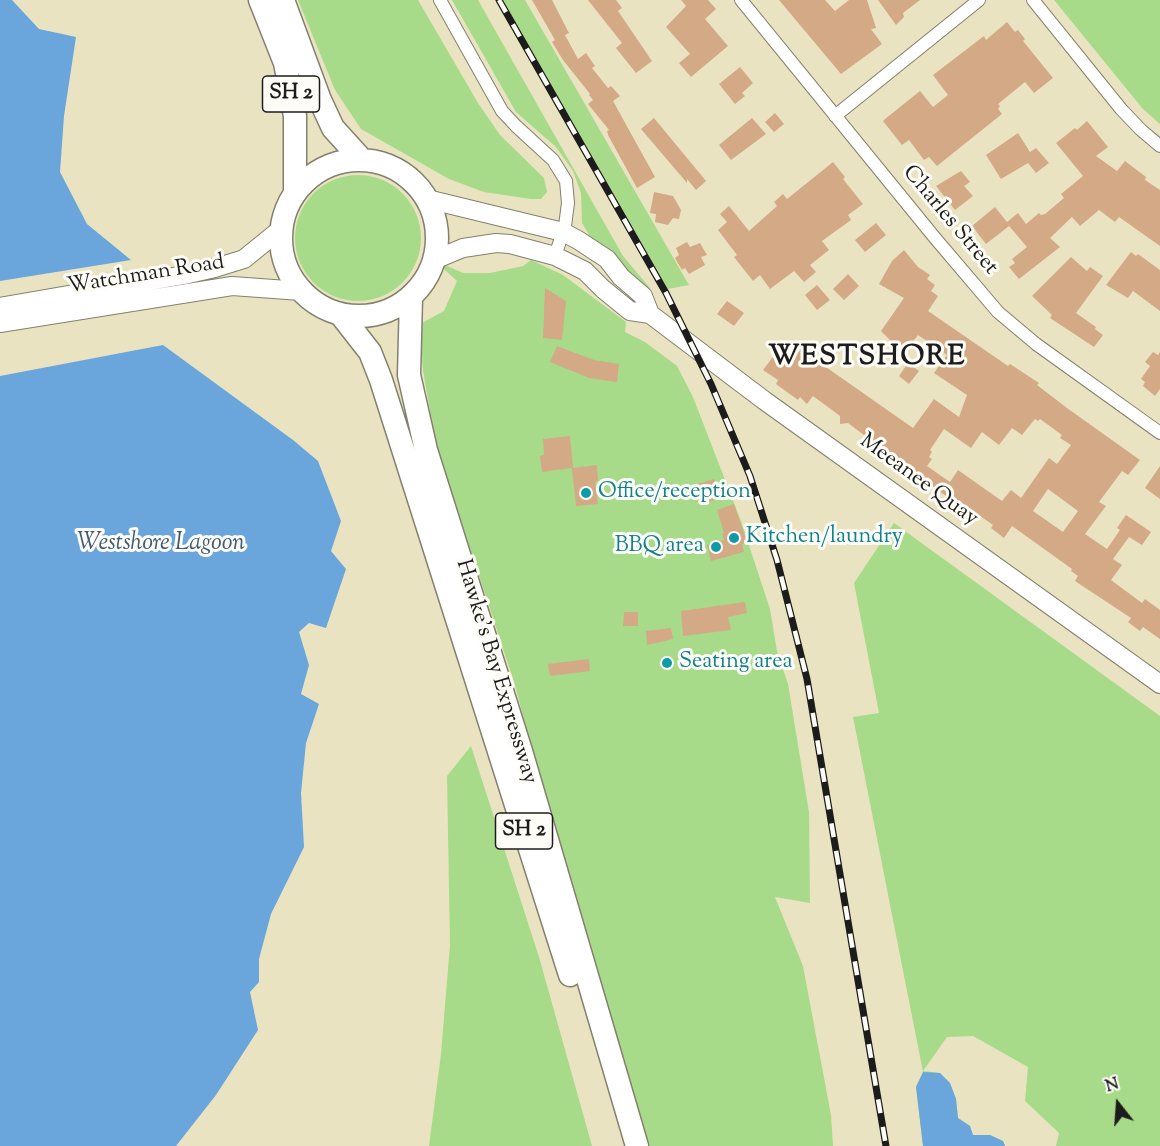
<!DOCTYPE html>
<style>
body{margin:0}
#map{position:relative;width:1160px;height:1146px;overflow:hidden;background:#eae3c1;font-family:"Sorts Mill Goudy",serif}
canvas{display:block}
.north{position:absolute;left:1088px;top:1074px;width:60px;height:60px;-webkit-text-stroke:4px #fdfcf7;paint-order:stroke;rotate:343deg;font-size:16px;font-weight:700;line-height:24px;text-align:center;color:#1c1c1c}
.north::after{content:'';display:block;margin:auto;width:21px;height:27px;background:#1c1c1c;clip-path:polygon(50% 0,100% 100%,50% 72%,0 100%)}
</style>
<div id="map">
<canvas width="1160" height="1146"></canvas>
<div class="north">N</div>
</div>
<script>
const c = document.querySelector('canvas').getContext('2d');
c.lineJoin = 'round';
function fillPath(path, color) { c.fillStyle = color; c.fill(path, 'evenodd'); }
const poly = rows => new Path2D(rows.map(r => 'M' + r).join(''));
function strokePath(path, color, width, dash) { c.strokeStyle = color; c.lineWidth = width; c.lineCap = dash ? 'butt' : 'round'; c.setLineDash(dash || []); c.stroke(path); }
function label(font, color, halo, rows, align = 'center') {
  c.font = font + ' "Sorts Mill Goudy",serif'; c.lineWidth = 6; c.setLineDash([]); c.textBaseline = 'middle'; c.strokeStyle = halo; c.fillStyle = color; for (const [text, x, y, turn = 0] of rows) {
    c.save(); c.translate(x, y); c.rotate((+turn || 0) * Math.PI / 180); c.textAlign = isNaN(turn) ? turn : align; if (halo) c.strokeText(text, 0, 0); c.fillText(text, 0, 0); c.restore();
  }
}
const green = poly([
 [298,0,418,0,478,103,500,135,544,178,547,192,541,199,531,199,484,192,449,179,361,129,335,90],
 [452,0,478,0,623,256,650,288,643,295,591,249,588,233,582,223,581,193,573,171,556,147,516,112],
 [503,0,525,0,689,285,668,289],
 [1054,0,1160,0,1160,124,1143,109],
 '295 238a63 63 0 1 1 126 0a63 63 0 1 1-126 0Z',
 [434,260,463,273,490,273,523,266,531,260,563,275,626,322,625,332,645,342,677,366,693,397,741,521,770,609,777,651,788,684,809,812,810,903,775,897,803,966,831,1115,833,1146,650,1146,551,824,515,685,436,445,423,371,420,324,444,311,457,281],
 [894,523,1160,716,1160,1146,1056,1146,1059,1133,1025,1101,1028,1067,973,1036,947,1037,923,1071,940,1073,950,1083,956,1099,958,1118,970,1126,973,1135,990,1135,1003,1141,1005,1146,923,1146,916,1087,923,1072,853,717,879,713,854,583],
 [471,746,539,957,592,1146,429,1146,441,1054,450,945,447,776]
]);
const water = poly([
 [0,0,12,0,39,29,76,37,64,116,60,172,87,224,131,260,0,281],
 [163,345,293,440,318,461,341,521,331,551,346,569,326,628,309,623,299,632,309,665,301,694,319,704,306,743,301,793,304,847,271,914,259,959,259,982,250,992,258,1030,216,1095,176,1146,0,1146,0,376],
 [923,1072,940,1073,950,1083,956,1099,958,1118,970,1126,973,1135,990,1135,1003,1141,1005,1146,923,1146,916,1087]
]);
const building = poly([
 [532,0,552,0,569,33,565,35,578,59,586,53,595,66,592,68,608,88,611,86,620,96,613,101,655,177,637,188,608,135,607,131,609,130,588,104,593,100,589,95,590,94,563,60,552,42,555,40],
 [588,0,616,0,622,8,618,11,652,61,636,73,616,48,622,43],
 [681,0,708,0,716,9,705,19,728,46,691,77,679,63,690,54,666,27,686,6],
 [779,0,825,0,835,11,849,0,867,0,876,28,871,29,882,44,841,74],
 [878,0,920,0,903,13,904,17,896,25],
 [1007,22,1015,32,1018,30,1025,39,1023,41,1053,78,1034,93,1025,82,998,104,1000,106,998,109,1002,114,937,166,929,157,924,160,909,140,902,145,883,121,885,119,920,91,933,107,948,95,933,75,984,36,986,40],
 [740,67,753,83,742,93,745,96,735,104,719,84],
 [775,113,784,124,774,132,765,122],
 [654,118,706,181,696,190,687,179,687,183,641,129],
 [752,118,766,134,731,160,719,145],
 [1087,121,1108,147,1096,156,1117,171,1125,161,1146,177,1145,180,1160,190,1160,246,1119,217,1115,222,1099,210,1080,226,1072,217,1050,238,1060,247,1019,279,1009,267,1015,263,1012,259,1027,247,1009,226,986,244,972,226,995,207,1007,222,1018,213,1026,224,1039,213,1041,215,1045,214,1064,198,1061,194,1083,176,1056,143,1075,128,1077,130],
 [1018,133,1030,152,1036,148,1049,163,1036,173,1028,163,1001,179,986,155],
 [833,162,845,177,843,179,863,204,848,215,851,220,822,241,829,250,810,265,816,272,804,282,794,271,770,289,760,275,753,281,734,257,737,255,718,230,727,222,720,214,729,206,749,231,777,206,774,202,783,194,787,199],
 [961,171,970,182,964,186,973,196,955,210,936,186],
 [654,192,673,196,681,210,679,219,673,218,668,225,655,222,656,214,650,213],
 [876,223,886,235,865,252,855,240],
 [687,242,690,247,700,243,707,255,701,257,705,265,689,274,685,268,682,270,675,258,679,255,676,248],
 [904,250,918,267,930,275,927,279,935,285,931,291,938,296,928,311,1008,366,1010,364,1039,383,1037,385,1067,408,1140,460,1128,475,1122,471,1099,502,1106,506,1085,534,1107,549,1120,530,1117,528,1126,515,1151,532,1142,545,1129,537,1113,559,1122,565,1111,580,1142,603,1145,599,1160,610,1160,639,1143,627,1140,631,1128,622,1131,618,1075,581,1078,576,1071,571,1072,569,1012,526,1004,538,991,528,993,525,955,498,953,501,925,481,848,423,840,424,840,416,813,396,807,404,800,397,798,400,776,384,778,380,763,370,784,342,799,352,802,347,825,363,823,365,913,428,934,399,959,417,967,395,934,373,947,355,918,335,905,352,892,344,893,343,881,331,904,298,879,284,892,261],
 [1035,419,1038,421,1040,419,1062,435,1060,438,1071,445,1057,464,1049,458,1021,498,1011,490,1002,501,958,470,950,482,927,466,932,459,929,457,932,452,930,450,944,429,971,448,982,432,999,445,1012,428,1022,435],
 [1048,489,1078,511,1063,532,1033,511],
 [1131,252,1136,256,1138,254,1160,270,1160,311,1133,291,1128,298,1106,285],
 [1071,257,1087,271,1090,267,1103,276,1076,313,1096,327,1095,329,1103,335,1094,347,1050,318,1052,315,1032,296],
 [848,274,859,286,844,300,833,289],
 [817,285,830,300,817,310,805,295],
 [545,288,566,301,562,340,543,338],
 [727,301,744,313,734,326,717,314],
 [557,346,594,360,619,364,617,382,589,378,550,362],
 [1153,352,1158,355,1160,352,1160,389,1155,396,1143,386,1145,382,1141,379,1150,366,1145,362],
 [908,363,919,371,909,384,899,376],
 [570,436,573,468,597,465,598,481,595,482,598,504,576,506,572,468,542,472,540,456,544,455,543,439],
 [1160,466,1160,499,1145,488],
 [714,479,721,498,699,505,692,486],
 [734,504,747,542,742,544,744,552,711,561,707,545,724,540,722,533,724,533,717,510],
 [745,602,747,613,728,617,731,630,683,636,681,611],
 [624,612,638,612,638,626,623,626],
 [671,628,673,639,647,645,646,631],
 [589,659,590,671,550,676,548,664]
]);
const street = poly([
 [440,0,502,111,516,126,553,160,566,181,568,203,565,226,555,256],
 [741,0,935,238,998,312,1036,344,1160,433],
 [1033,0,1121,109,1141,130,1160,146],
 [835,116,979,0]
]);
const secondary = poly([
 [427,199,563,232,578,240,607,259,621,277,643,296,650,314],
 [434,260,463,248,496,243,510,244,555,256,585,271,603,289,630,311,650,314,765,401,1160,684],
 [0,307,184,275,215,268,244,259,281,229],
 [0,323,232,286,301,291]
]);
const highway = poly([
 [260,0,285,63,295,116,295,192],
 [283,0,320,100,333,128,362,160],
 '281 238a78 78 0 1 1 156 0a78 78 0 1 1-156 0Z',
 [411,297,409,375,426,450,521,751,637,1146],
 [341,315,370,352,381,380,570,975]
]);
const rail = poly([
 [499,0,666,293,711,384,750,476,777,560,807,679,886,1146]
]);
const markers = [
 [586,493,6,"#0f9aa8"],
 [734,538,6,"#0f9aa8"],
 [716,547,6,"#0f9aa8"],
 [667,663,6,"#0f9aa8"]
];
const shields = [
 [291,94,57],
 [524,831,57]
];
const shieldNames = [
 ["SH 2",291,94],
 ["SH 2",524,831]
];
const streetNames = [
 ["Charles Street",949,221,50],
 ["Watchman Road",146,276,-9],
 ["Meeanee Quay",918,481,36],
 ["Hawke's Bay Expressway",495,672,73]
];
const cultureNames = [
 ["Office/reception",598,493],
 ["Kitchen/laundry",746,538],
 ["BBQ area",704,547,"right"],
 ["Seating area",679,663]
];
const waterNames = [
 ["Westshore Lagoon",161,545]
];
const districtNames = [
 ["WESTSHORE",867,359]
];
fillPath(green, '#a7db8a');
fillPath(water, '#6aa6db');
fillPath(building, '#d4a986');
strokePath(street, '#83806e', 14);
strokePath(secondary, '#83806e', 20);
strokePath(highway, '#83806e', 25);
strokePath(street, '#fff', 12);
strokePath(secondary, '#fff', 18);
strokePath(highway, '#fff', 22);
strokePath(rail, '#1c1c1c', 7);
strokePath(rail, '#fdfcf7', 4.5, [14]);
for (const [x, y, r, color] of markers) { const dot = new Path2D(); dot.arc(x, y, r, 0, 2 * Math.PI); c.fillStyle = color; c.fill(dot); strokePath(dot, '#fdfcf7', 2); }
for (const [x, y, w] of shields) { const box = new Path2D(); box.roundRect(x - w / 2, y - 18, w, 36, 4.5); c.fillStyle = '#fdfcf7'; c.fill(box); strokePath(box, '#1c1c1c', 1.5); }
label('bold 21px', '#1c1c1c', null, shieldNames);
label('22px', '#1c1c1c', '#fdfcf7', streetNames);
label('22px', '#0d838f', '#fdfcf7', cultureNames, 'left');
label('italic 24px', '#3f5a72', '#fdfcf7', waterNames);
c.letterSpacing = '1.5px';
label('bold 28px', '#1c1c1c', '#fdfcf7', districtNames);
c.letterSpacing = '0px';
</script>
